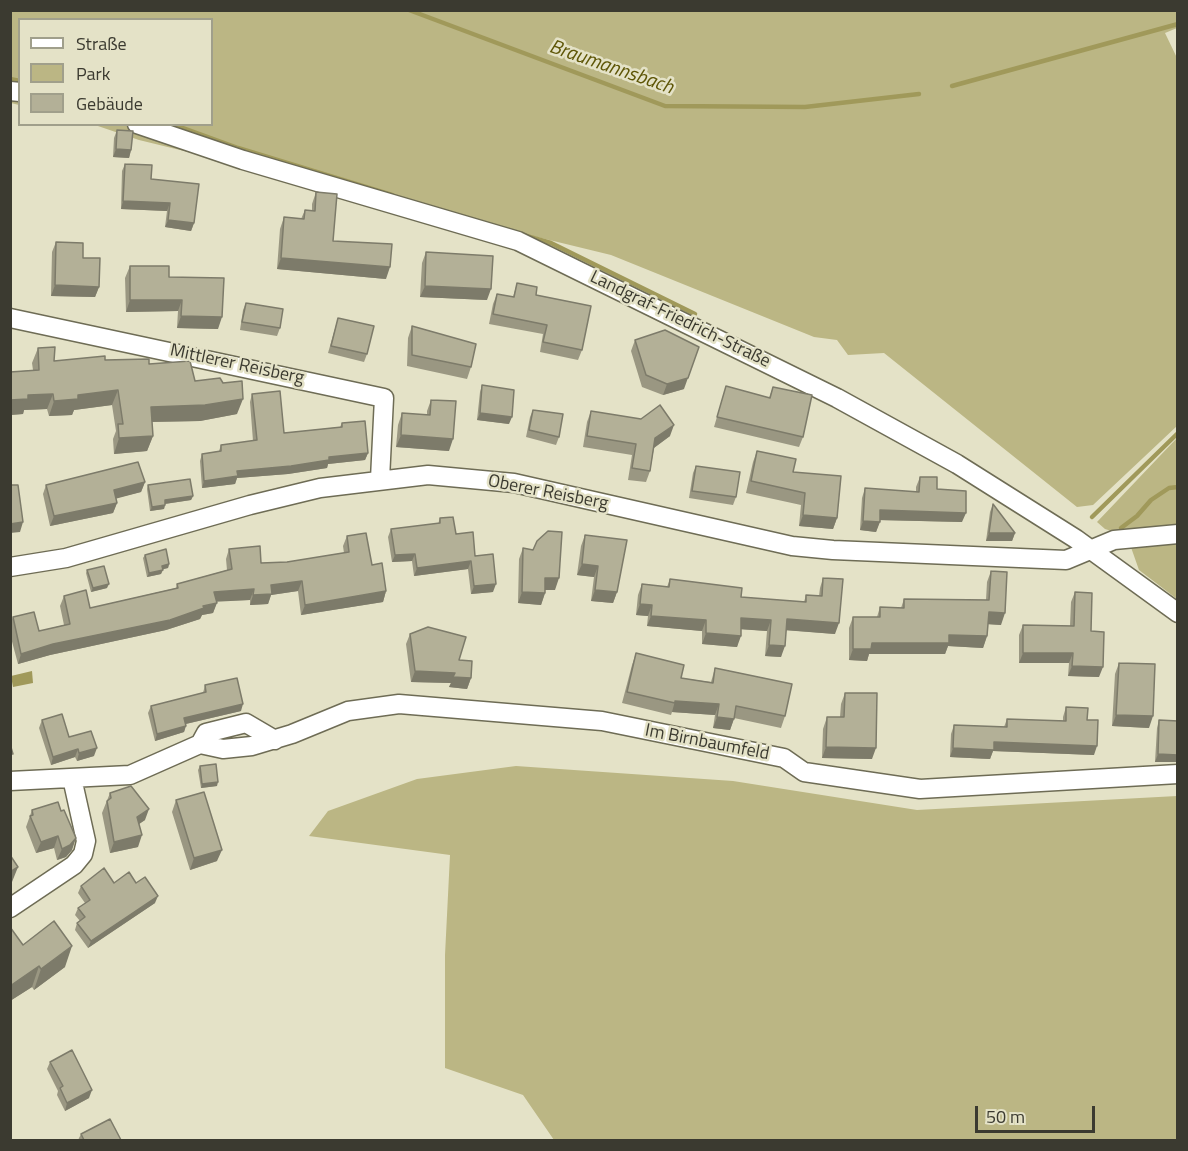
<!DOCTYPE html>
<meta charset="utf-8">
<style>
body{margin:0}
#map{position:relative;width:1188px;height:1151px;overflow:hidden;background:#e4e2c7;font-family:"Titillium Web",sans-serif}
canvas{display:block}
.frame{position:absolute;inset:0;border:12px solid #3b3a30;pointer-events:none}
.legend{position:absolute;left:18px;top:18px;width:195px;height:108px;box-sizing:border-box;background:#e4e2c7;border:2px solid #a09f8b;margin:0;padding:8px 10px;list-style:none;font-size:18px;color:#3b3a30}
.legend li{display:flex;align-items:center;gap:12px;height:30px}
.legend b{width:30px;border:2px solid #a09f8b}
.scale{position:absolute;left:975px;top:1106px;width:120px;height:27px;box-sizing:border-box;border:3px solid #3b3a30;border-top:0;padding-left:8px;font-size:18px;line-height:21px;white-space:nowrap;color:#3b3a30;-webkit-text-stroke:4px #e4e2c7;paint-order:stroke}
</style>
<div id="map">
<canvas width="1188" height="1151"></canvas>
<div class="frame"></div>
<ul class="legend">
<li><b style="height:8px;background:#fff"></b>Straße</li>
<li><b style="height:16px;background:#bbb684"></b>Park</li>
<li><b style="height:16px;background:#b3b097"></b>Gebäude</li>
</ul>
<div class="scale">50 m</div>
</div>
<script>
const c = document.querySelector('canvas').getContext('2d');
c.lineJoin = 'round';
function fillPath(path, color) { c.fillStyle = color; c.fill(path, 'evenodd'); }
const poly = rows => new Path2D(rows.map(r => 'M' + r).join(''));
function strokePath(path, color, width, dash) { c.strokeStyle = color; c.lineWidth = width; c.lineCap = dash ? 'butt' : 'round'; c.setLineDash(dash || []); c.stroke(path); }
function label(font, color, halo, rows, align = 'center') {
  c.font = font + ' "Titillium Web",sans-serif'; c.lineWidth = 5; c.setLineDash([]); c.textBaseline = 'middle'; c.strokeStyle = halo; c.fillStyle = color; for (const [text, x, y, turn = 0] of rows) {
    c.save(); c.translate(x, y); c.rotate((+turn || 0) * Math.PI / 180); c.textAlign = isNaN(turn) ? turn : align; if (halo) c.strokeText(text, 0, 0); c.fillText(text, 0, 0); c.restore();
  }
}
const green = poly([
 [10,11,1177,11,1177,28,1165,33,1178,60,1177,426,1093,505,1077,507,884,353,848,355,837,340,814,337,611,255,139,140,95,125,212,124,212,20,20,20,19,105,11,103],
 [1177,438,1177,599,1139,570,1127,536,1105,529,1097,522],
 [516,766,733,781,917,810,1177,796,1177,1140,554,1140,523,1095,445,1068,445,955,450,855,309,836,328,811,417,779]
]);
const water = poly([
 [32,671,33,683,13,687,11,676]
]);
const stream = poly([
 [409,10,665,106,805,107,919,94],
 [10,79,20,81],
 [952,86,1178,24],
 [172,124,238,148,392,195],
 [523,235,551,243,695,314],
 [1092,517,1178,433],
 [1121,528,1137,516,1151,500,1169,488,1178,487]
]);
const minor = poly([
 [10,91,20,92],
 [137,124,243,160,518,241,837,398,957,464,1076,539,1178,613],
 [10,318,384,398,380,479],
 [10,567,66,558,250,505,320,488,428,475,514,483,792,546,833,550,1066,560,1114,540,1178,534],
 [200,744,206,733,246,723,275,740],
 [10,781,130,775,200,744,223,749,252,746,292,734,348,711,399,704,602,721,784,758,804,772,920,789,1178,774],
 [10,908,74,865,83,854,86,841,72,778]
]);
const wall = poly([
 [117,130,131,150,129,158,113,157,114,138],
 [125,164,151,179,194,223,191,231,165,227,167,211,121,209,122,171],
 [316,192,333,241,386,279,277,269,280,229,284,217,301,219,305,210,312,210,312,204],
 [56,242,83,258,99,287,95,297,51,296,52,252],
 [426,252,487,300,420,297,422,263],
 [130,266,169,277,218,329,177,328,178,311,126,312,125,278],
 [517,283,536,295,582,350,578,360,540,352,543,334,489,324,493,304,497,294,513,297],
 [246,303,280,328,277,336,240,330,243,310],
 [338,318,367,354,364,362,328,353],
 [412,326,471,367,467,379,407,366,408,338],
 [635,340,684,389,663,395,642,387,631,351],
 [38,348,54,361,105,360,149,364,195,381,237,414,200,421,152,422,153,436,147,451,114,454,113,439,116,431,112,405,74,410,72,415,49,416,47,409,24,410,23,414,10,415,10,372,33,370,32,363],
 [482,385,509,424,477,420,480,392],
 [726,386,769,398,773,387,803,437,799,447,714,427],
 [252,394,284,433,340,427,342,423,368,453,365,460,328,464,327,468,288,474,237,478,235,484,202,488,200,461,202,454,219,451,221,445,253,441,250,402],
 [431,400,449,451,396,447,398,425,402,413,427,415,427,411],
 [533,410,559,437,556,445,526,437,530,417],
 [591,411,670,436,654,448,650,471,646,482,628,480,632,455,583,447,587,422],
 [757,451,793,472,837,518,833,529,799,526,801,505,746,493,753,462],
 [696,466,736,497,733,505,689,498,693,473],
 [920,477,937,489,962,522,880,520,876,532,860,530,862,498,865,488,916,492,916,487],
 [145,482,141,492,116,498,117,503,113,513,50,526,43,494,46,485],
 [148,485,193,496,191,500,165,504,164,509,150,511,147,489],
 [993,504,1015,533,1012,541,986,541,990,512],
 [440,518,456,534,475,556,493,592,471,594,468,569,414,576,412,561,392,562,388,537,391,529,438,524],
 [585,535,617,592,613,603,591,601,594,577,577,575,581,546],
 [347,536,372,565,386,591,383,602,301,615,298,591,271,595,268,604,250,605,250,600,217,601,213,613,202,615,200,619,166,630,50,655,18,664,10,634,10,623,13,617,39,631,64,625,60,606,64,596,90,608,176,588,177,584,227,570,226,559,229,549,261,563,287,562,344,553,343,546],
 [523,548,555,590,545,590,545,593,541,605,518,603,519,559],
 [145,555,169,564,168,568,162,569,161,574,147,577,143,558],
 [87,570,107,588,91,592,86,573],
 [991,571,1001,625,988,624,987,636,983,648,948,646,945,654,869,654,867,661,849,660,849,628,853,617,877,617,880,607,901,608,904,599,986,600,987,582],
 [823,578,835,634,786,630,781,657,765,656,767,631,741,629,737,647,702,644,702,631,647,626,648,616,636,615,638,595,642,584,667,587,670,579,741,597,804,602,806,595,819,596,820,588],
 [1075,592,1091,631,1099,677,1068,676,1069,663,1019,663,1019,635,1023,625,1070,626,1071,602],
 [410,634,459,660,471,678,467,689,449,687,451,683,411,682,406,644],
 [636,653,681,678,711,682,715,668,785,716,781,728,734,718,730,730,713,728,715,715,672,712,671,715,622,703,632,665],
 [1119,663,1149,728,1112,726,1115,674],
 [205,685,241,711,186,724,184,732,155,741,148,713,151,706,203,693],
 [845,693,872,759,822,758,823,729,827,717,840,717,841,704],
 [1066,707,1087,720,1094,755,993,751,990,759,950,757,951,734,954,725,1004,727,1007,719,1063,721,1063,717],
 [42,720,69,737,94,756,77,761,75,757,51,765,39,728],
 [1159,720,1178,721,1178,762,1155,762,1157,728],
 [200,766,217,786,201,788,198,770],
 [110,793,145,820,139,824,138,847,110,853,102,813],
 [176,800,217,861,190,870,172,812],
 [32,810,72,850,66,857,57,860,54,848,36,853,26,827],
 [114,883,136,883,155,903,88,948,75,930,77,923,80,921,75,915,78,908,85,903,78,893,81,886],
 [10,927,23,945,65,967,34,990,32,987,10,1001],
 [50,1062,89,1098,65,1111,57,1095,58,1091,47,1069],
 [81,1134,121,1140,78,1140]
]);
const shadedWall = poly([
 [116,149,131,150,129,158,113,157],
 [123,201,170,203,167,211,121,209],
 [168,220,194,223,191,231,165,227],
 [281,258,390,267,386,279,277,269],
 [55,285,99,287,95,297,51,296],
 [425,286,491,289,487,300,420,297],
 [130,300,182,300,178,311,126,312],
 [181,316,222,317,218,329,177,328],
 [699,347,684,389,663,395,667,384],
 [118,390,112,405,74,410,72,415,49,416,54,401,78,395],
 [53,394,47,409,24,410,23,414,10,415,10,400,28,395],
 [243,399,237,414,200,421,145,422,151,407],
 [480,413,512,417,509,424,477,420],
 [674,425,670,436,651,450,655,438],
 [401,435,453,439,449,451,396,447],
 [153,436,147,451,114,454,119,438],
 [368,453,365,460,328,464,327,468,288,474,237,478,235,484,202,488,204,481,237,471,329,457],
 [145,482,141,492,111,500,114,490],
 [193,496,191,500,164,504,165,500],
 [117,503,113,513,50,526,54,516],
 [165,505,164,509,150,511,152,507],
 [880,510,966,513,962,522,877,520],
 [803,515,837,518,833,529,799,526],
 [863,521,880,522,876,532,860,530],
 [23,522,20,532,10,533,10,524],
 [989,533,1015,533,1012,541,986,541],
 [415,554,412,561,392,562,395,555],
 [471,561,468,569,414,576,417,568],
 [169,564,168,568,160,570,162,566],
 [582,564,598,566,594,577,577,575],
 [163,570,161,574,147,577,149,573],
 [545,578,559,578,555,590,541,590],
 [302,581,298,591,271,595,268,604,250,605,253,595,271,585],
 [109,584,107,588,91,592,93,588],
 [496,584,493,592,471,594,474,586],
 [254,589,250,600,211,602,214,592],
 [595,590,617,592,613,603,591,601],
 [386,591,383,602,301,615,305,605],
 [522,592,545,593,541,605,518,603],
 [217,603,213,613,202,615,200,619,166,630,50,655,18,664,21,654,53,644],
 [640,604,652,605,648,616,636,615],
 [989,612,1005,613,1001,625,985,624],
 [651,616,706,620,702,631,647,626],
 [741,618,771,620,767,631,737,629],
 [787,619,839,623,835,634,783,630],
 [706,633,741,636,737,647,702,644],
 [949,635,987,636,983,648,948,646,945,654,869,654,867,661,849,660,853,649,872,643],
 [769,645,785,646,781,657,765,656],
 [1023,653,1073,653,1069,663,1019,663],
 [1072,666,1103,667,1099,677,1068,676],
 [415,671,455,673,471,678,467,689,449,687,451,683,411,682],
 [675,701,719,704,715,715,672,712],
 [243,704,241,711,181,725,184,718],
 [1116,715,1153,716,1149,728,1112,726],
 [717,717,734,719,730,730,713,728],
 [186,726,184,732,155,741,157,734],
 [994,742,1097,746,1094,755,993,751,990,759,950,757,953,748],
 [826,747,876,748,872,759,822,758],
 [97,748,94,756,77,761,79,753],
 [78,749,75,757,51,765,53,757],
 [1158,754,1178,755,1178,762,1155,762],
 [218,782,217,786,201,788,202,784],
 [149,809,145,820,133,828,137,817],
 [142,835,138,847,110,853,114,842],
 [58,836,54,848,36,853,41,842],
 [76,838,72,850,66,857,57,860,62,849],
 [222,850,217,861,190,870,194,858],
 [18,867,10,887,10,872],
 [158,896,155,903,88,948,91,941],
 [72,946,65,967,34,990,41,969],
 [39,966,32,987,10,1001,10,986],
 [92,1090,89,1098,65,1111,67,1103]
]);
const building = poly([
 [117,130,133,131,131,150,116,149,117,130],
 [125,164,152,165,151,179,199,184,194,223,168,220,170,203,123,201,125,164],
 [316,192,337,194,333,241,392,244,390,267,281,258,284,217,304,219,305,210,315,211,316,192],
 [56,242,83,243,83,258,100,258,99,287,55,285,56,242],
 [426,252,493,256,491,289,425,286,426,252],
 [130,266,169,266,169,277,224,278,222,317,181,316,182,300,130,300,130,266],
 [517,283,537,287,536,295,591,306,582,350,543,342,547,325,493,314,497,294,514,297,517,283],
 [246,303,283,309,280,328,242,322,246,303],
 [338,318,374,326,367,354,331,346,338,318],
 [412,326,476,344,471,367,412,355,412,326],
 [665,330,699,347,688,378,667,384,646,375,635,340,665,330],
 [55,347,54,361,105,356,105,360,149,359,149,364,190,361,195,381,220,378,223,383,242,381,243,399,205,405,151,407,153,436,119,438,118,424,123,424,118,390,78,395,78,399,54,401,53,394,28,395,28,399,10,400,10,372,39,370,38,348,55,347],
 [482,385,514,390,512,417,480,413,482,385],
 [726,386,770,398,773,387,812,395,803,437,717,417,726,386],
 [280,391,284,433,342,427,342,423,365,421,368,453,329,457,329,460,291,466,237,471,238,476,204,481,202,454,221,451,221,445,257,440,252,394,280,391],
 [431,400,456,401,453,439,401,435,402,413,430,415,431,400],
 [660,405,674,425,655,438,650,471,632,468,636,444,587,436,591,411,641,419,660,405],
 [533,410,563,414,559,437,529,430,533,410],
 [757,451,796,459,793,472,841,476,837,518,803,515,805,493,751,481,757,451],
 [138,462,145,482,114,490,117,503,54,516,46,485,138,462],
 [696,466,740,472,736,497,692,491,696,466],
 [920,477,937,477,937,489,966,491,966,513,880,510,880,522,863,521,865,488,919,492,920,477],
 [190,479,193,496,165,500,165,505,152,507,148,485,190,479],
 [10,485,18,485,23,522,10,524,10,485],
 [993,504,1015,533,989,533,993,504],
 [453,517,456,534,473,532,475,556,493,554,496,584,474,586,471,561,417,568,415,554,395,555,391,529,440,523,440,518,453,517],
 [548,531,562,532,559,578,545,578,545,593,522,592,523,548,533,550,537,541,548,531],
 [366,533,372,565,382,563,386,591,305,605,302,581,271,585,272,594,253,595,254,589,214,592,217,603,203,606,204,608,170,620,53,644,21,654,13,617,34,612,39,631,70,624,64,596,86,590,90,608,178,588,177,584,232,569,229,549,260,546,261,563,287,562,349,552,347,536,366,533],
 [585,535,627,540,617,592,595,590,598,566,582,564,585,535],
 [166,549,169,564,162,566,163,570,149,573,145,555,166,549],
 [104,566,109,584,93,588,87,570,104,566],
 [991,571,1007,572,1005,613,989,612,987,636,949,635,949,643,872,643,871,649,853,649,853,617,880,617,880,607,904,608,904,599,989,600,991,571],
 [823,578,843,579,839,623,787,619,785,646,769,645,771,620,741,618,741,636,706,633,706,620,651,616,652,605,640,604,642,584,669,587,670,579,742,588,741,597,806,602,806,595,822,596,823,578],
 [1075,592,1092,593,1091,631,1104,632,1103,667,1072,666,1073,653,1023,653,1023,625,1074,626,1075,592],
 [428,627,466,637,459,660,472,661,471,678,453,677,455,673,415,671,410,634,428,627],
 [636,653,684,665,681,678,713,683,715,668,792,684,785,716,736,706,734,719,717,717,719,704,675,701,675,703,627,692,636,653],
 [1119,663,1155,664,1153,716,1116,715,1119,663],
 [237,678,243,704,184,718,186,726,157,734,151,706,206,692,205,685,237,678],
 [845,693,877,693,876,748,826,747,827,717,844,717,845,693],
 [1066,707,1088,708,1087,720,1098,720,1097,746,994,742,994,750,953,748,954,725,1007,727,1007,719,1066,721,1066,707],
 [62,714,69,737,91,731,97,748,79,753,78,749,53,757,42,720,62,714],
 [1159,720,1178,721,1178,755,1158,754,1159,720],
 [10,744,13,754,10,754,10,744],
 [216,764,218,782,202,784,200,766,216,764],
 [131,786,149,809,137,817,142,835,114,842,107,801,111,798,110,793,131,786],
 [204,792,222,850,194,858,176,800,204,792],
 [58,802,61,811,64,810,76,838,70,845,62,849,58,836,41,842,30,816,33,815,32,810,58,802],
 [10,855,18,867,10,872,10,855],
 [104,868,114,883,129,872,136,883,145,877,158,896,91,941,77,923,85,917,78,908,90,900,81,886,104,868],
 [54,921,72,946,41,969,39,966,10,986,10,927,23,945,54,921],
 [72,1050,92,1090,67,1103,60,1088,63,1086,50,1062,72,1050],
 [110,1119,121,1140,84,1140,81,1134,110,1119]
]);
const streetNames = [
 ["Landgraf-Friedrich-Straße",680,320,26],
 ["Mittlerer Reisberg",237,365,12],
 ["Oberer Reisberg",548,493,11],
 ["Im Birnbaumfeld",707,743,11]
];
const waterNames = [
 ["Braumannsbach",611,68,19]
];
fillPath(green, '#bbb684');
fillPath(water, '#a0995a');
strokePath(stream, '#a0995a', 4.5);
strokePath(minor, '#6e6c55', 21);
strokePath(minor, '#fff', 18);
fillPath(wall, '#9a9782');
fillPath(shadedWall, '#7d7b6a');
fillPath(building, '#b3b097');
strokePath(building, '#7d7b6a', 1.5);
label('18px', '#3b3a30', '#e4e2c7', streetNames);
label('italic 20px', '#5e5607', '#e4e2c7', waterNames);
</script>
